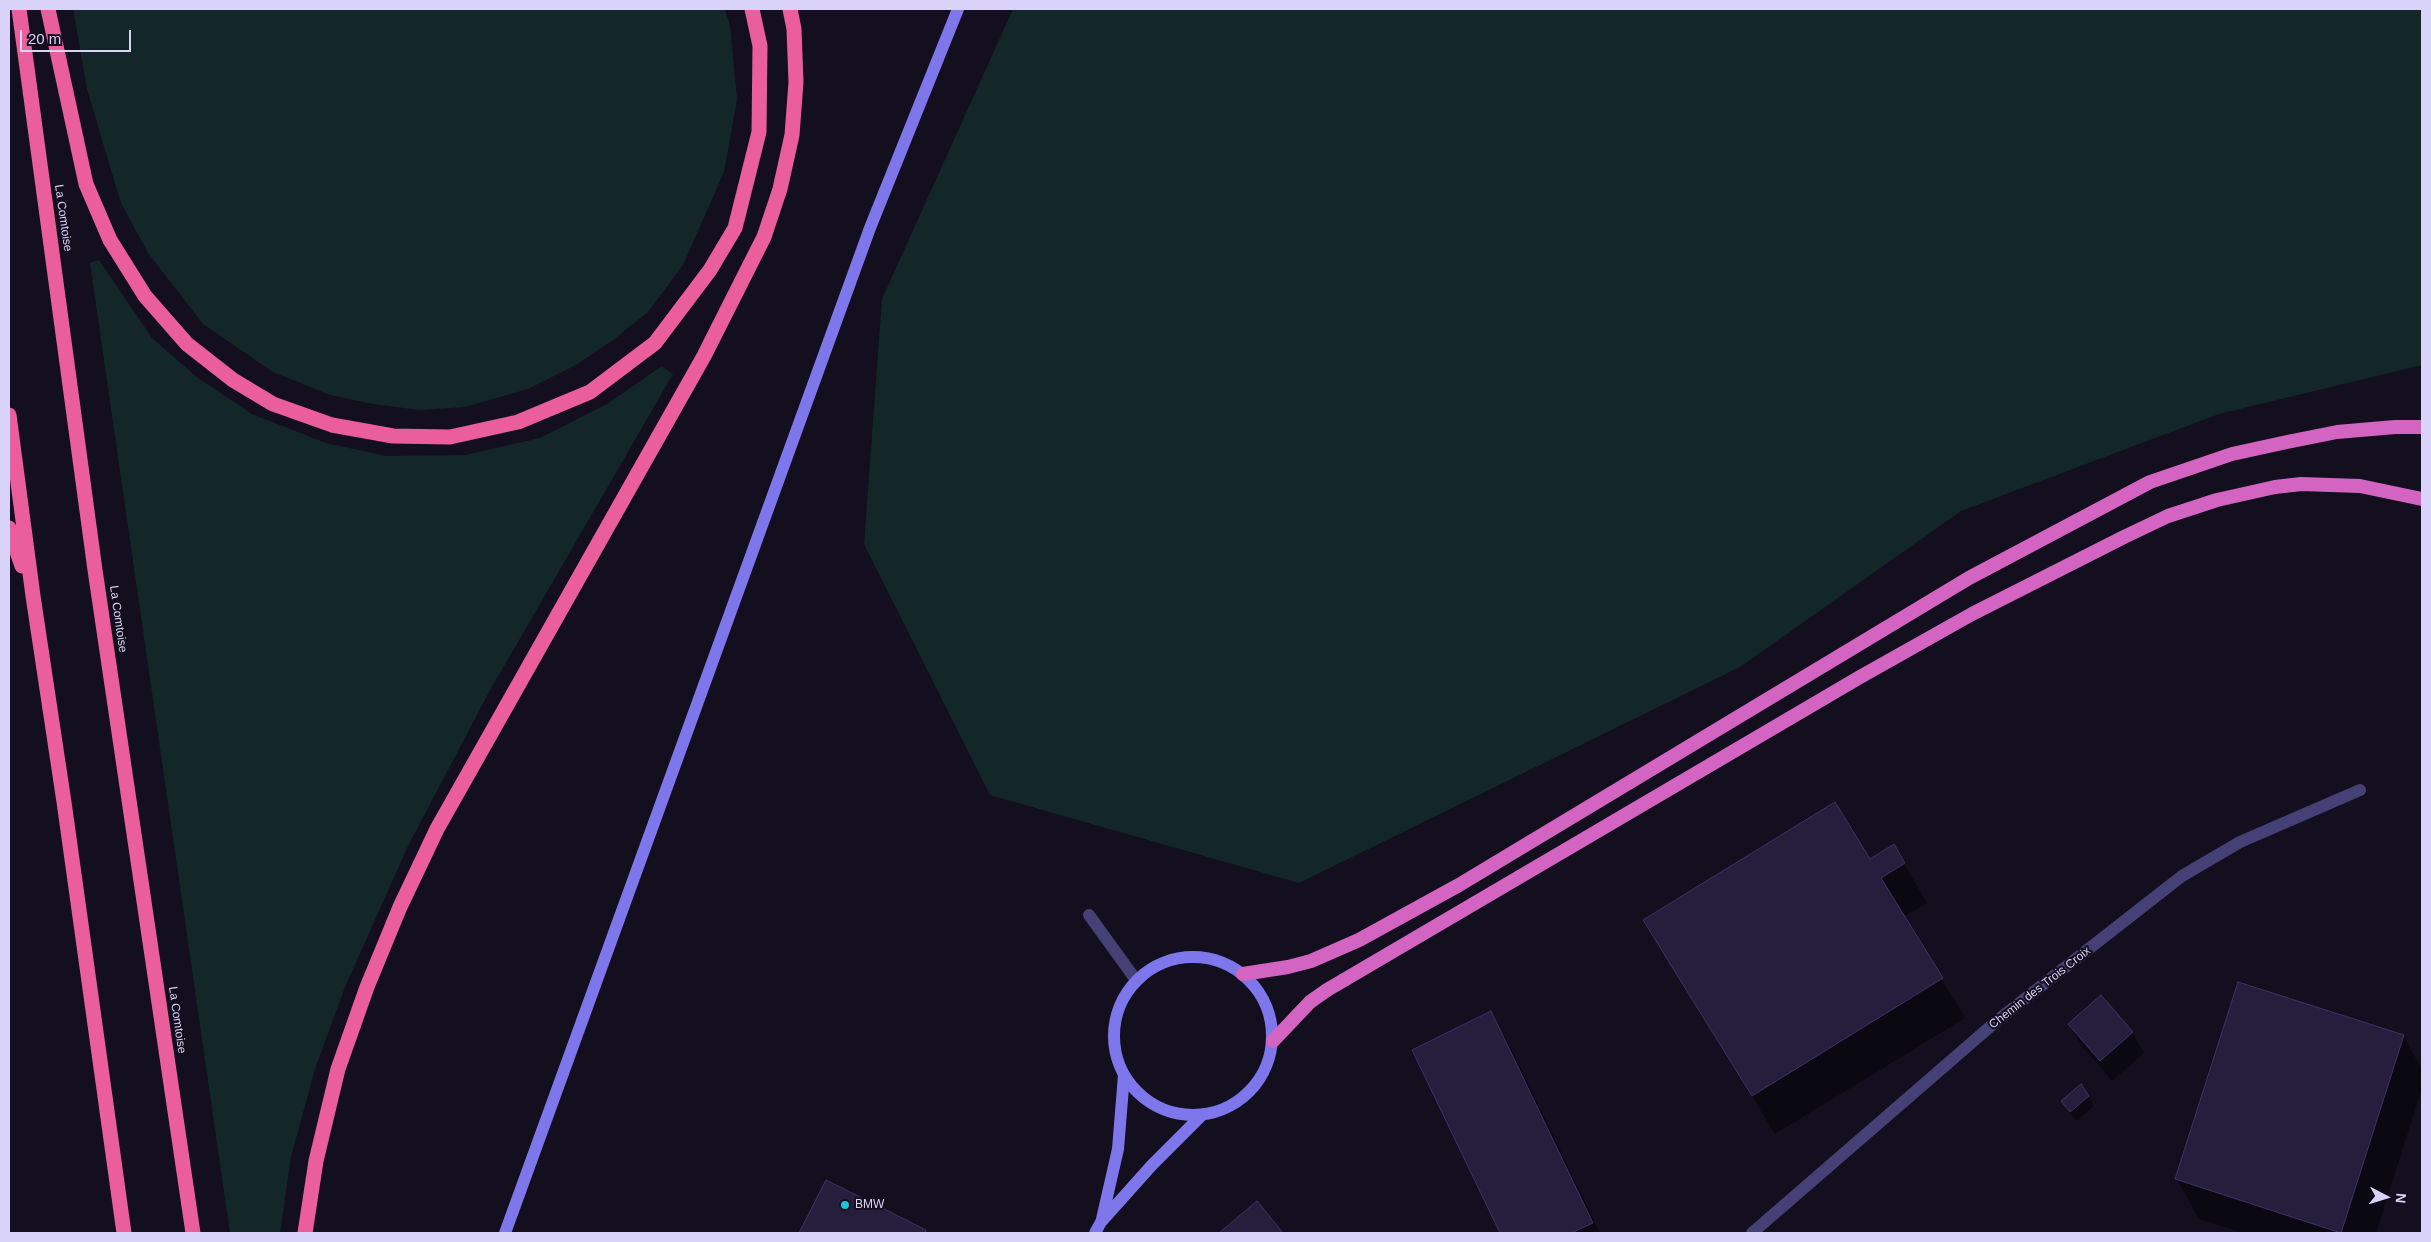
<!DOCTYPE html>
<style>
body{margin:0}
#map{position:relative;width:2431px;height:1242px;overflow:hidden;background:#130f1e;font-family:Helvetica,sans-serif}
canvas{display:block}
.frame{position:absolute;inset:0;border:10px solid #d9d3f9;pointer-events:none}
.north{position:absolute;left:2361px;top:1172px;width:50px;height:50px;-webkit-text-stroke:4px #130f1e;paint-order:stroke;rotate:95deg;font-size:14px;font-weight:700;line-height:20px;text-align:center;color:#d9d3f9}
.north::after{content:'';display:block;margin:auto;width:18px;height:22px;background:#d9d3f9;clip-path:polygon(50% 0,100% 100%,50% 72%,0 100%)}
.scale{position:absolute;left:20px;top:30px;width:111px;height:22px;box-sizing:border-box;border:2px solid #d9d3f9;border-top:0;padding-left:6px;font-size:15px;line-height:18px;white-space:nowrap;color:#d9d3f9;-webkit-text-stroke:4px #130f1e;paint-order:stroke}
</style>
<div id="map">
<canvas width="2431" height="1242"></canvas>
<div class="frame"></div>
<div class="north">N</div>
<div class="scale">20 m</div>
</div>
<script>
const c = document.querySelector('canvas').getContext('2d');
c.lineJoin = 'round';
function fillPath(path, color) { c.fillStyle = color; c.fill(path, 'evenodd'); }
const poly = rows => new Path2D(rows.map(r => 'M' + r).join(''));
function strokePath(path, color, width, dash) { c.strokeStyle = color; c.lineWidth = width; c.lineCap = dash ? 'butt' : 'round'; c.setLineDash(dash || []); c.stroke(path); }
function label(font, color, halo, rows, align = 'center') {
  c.font = font + ' Helvetica,sans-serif'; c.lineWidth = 4; c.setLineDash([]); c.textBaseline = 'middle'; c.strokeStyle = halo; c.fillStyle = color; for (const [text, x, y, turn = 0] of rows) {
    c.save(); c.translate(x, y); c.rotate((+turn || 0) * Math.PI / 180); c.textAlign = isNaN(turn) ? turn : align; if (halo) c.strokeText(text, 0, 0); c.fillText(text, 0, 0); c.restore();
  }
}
const green = poly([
 [73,9,725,9,730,26,737,99,724,172,683,265,648,312,613,340,576,365,528,389,465,407,419,410,373,404,330,395,273,372,203,324,148,253,121,203,105,150,87,89],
 [1013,9,2422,9,2422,365,2219,414,1961,511,1740,667,1299,883,990,795,864,544,882,299],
 [99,260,152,338,198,378,252,414,326,443,386,456,465,455,540,438,607,404,662,366,673,374,489,692,408,846,345,987,315,1069,291,1157,280,1233,230,1233,90,263]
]);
const shadow = poly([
 [1893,845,1927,903,1904,917,1965,1018,1775,1134,1645,921,1870,860],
 [1491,1012,1513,1052,1600,1233,1501,1233,1414,1050],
 [2069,1024,2132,1032,2144,1053,2112,1081,2081,1045],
 [2403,1036,2422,1069,2422,1088,2376,1233,2243,1233,2199,1219,2177,1179],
 [2088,1096,2094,1106,2076,1121,2063,1101],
 [826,1181,925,1231,926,1233,800,1233],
 [1257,1203,1281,1233,1220,1233]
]);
const building = poly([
 [1835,802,1870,859,1894,844,1905,863,1881,878,1943,978,1752,1096,1643,920,1835,802],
 [2238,982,2404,1035,2341,1233,2175,1179,2238,982],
 [2101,995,2133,1032,2100,1061,2068,1024,2101,995],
 [1491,1011,1593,1223,1571,1233,1500,1233,1412,1050,1491,1011],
 [2081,1084,2089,1096,2070,1112,2061,1101,2081,1084],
 [826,1180,926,1230,925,1233,799,1233,826,1180],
 [1257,1201,1283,1233,1219,1233,1257,1201]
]);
const service = poly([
 [1089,915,1136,980]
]);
const minor = poly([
 [1752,1233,1999,1019,2182,876,2240,842,2360,790]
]);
const secondary = poly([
 '1114 1036a79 79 0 1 1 158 0a79 79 0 1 1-158 0Z',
 [1102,1219,1118,1149,1124,1075],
 [505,1233,870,228,958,9],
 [1095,1233,1101,1222,1152,1165,1202,1115]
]);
const trunk = poly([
 [1243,974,1288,967,1311,961,1359,940,1459,885,1969,578,2150,482,2232,454,2287,442,2337,432,2395,427,2422,427],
 [1273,1041,1310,1002,1327,990,1860,677,1972,614,2124,537,2168,516,2217,500,2275,487,2301,484,2360,486,2422,499]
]);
const motorway = poly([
 [19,9,95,570,193,1233],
 [48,9,86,184,110,240,145,296,187,344,233,380,273,404,332,425,393,436,450,437,518,422,590,392,655,343,710,270,735,228,759,132,760,46,752,9],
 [9,415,33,596,64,802,124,1233],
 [9,528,22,566],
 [305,1233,316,1161,338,1069,367,987,400,907,437,829,704,356,764,237,780,189,792,135,796,82,794,29,790,9]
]);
const markers = [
 [845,1205,5,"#1ec0da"]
];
const streetNames = [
 ["La Comtoise",63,218,82],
 ["La Comtoise",118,619,82],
 ["Chemin des Trois Croix",2040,988,-38],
 ["La Comtoise",177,1020,82]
];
const poiNames = [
 ["BMW",855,1205]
];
fillPath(green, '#132728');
fillPath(shadow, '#0007');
fillPath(building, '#251e3d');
strokePath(building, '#3f3366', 1);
strokePath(service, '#454177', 12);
strokePath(minor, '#454177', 12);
strokePath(secondary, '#7e77ec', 12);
strokePath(trunk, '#d464c2', 14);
strokePath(motorway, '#e95e9b', 15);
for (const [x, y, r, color] of markers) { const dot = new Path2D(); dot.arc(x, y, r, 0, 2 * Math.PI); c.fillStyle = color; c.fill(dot); strokePath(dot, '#130f1e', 2); }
label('12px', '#d9d3f9', '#130f1e', streetNames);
label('12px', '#d9d3f9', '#130f1e', poiNames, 'left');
</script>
